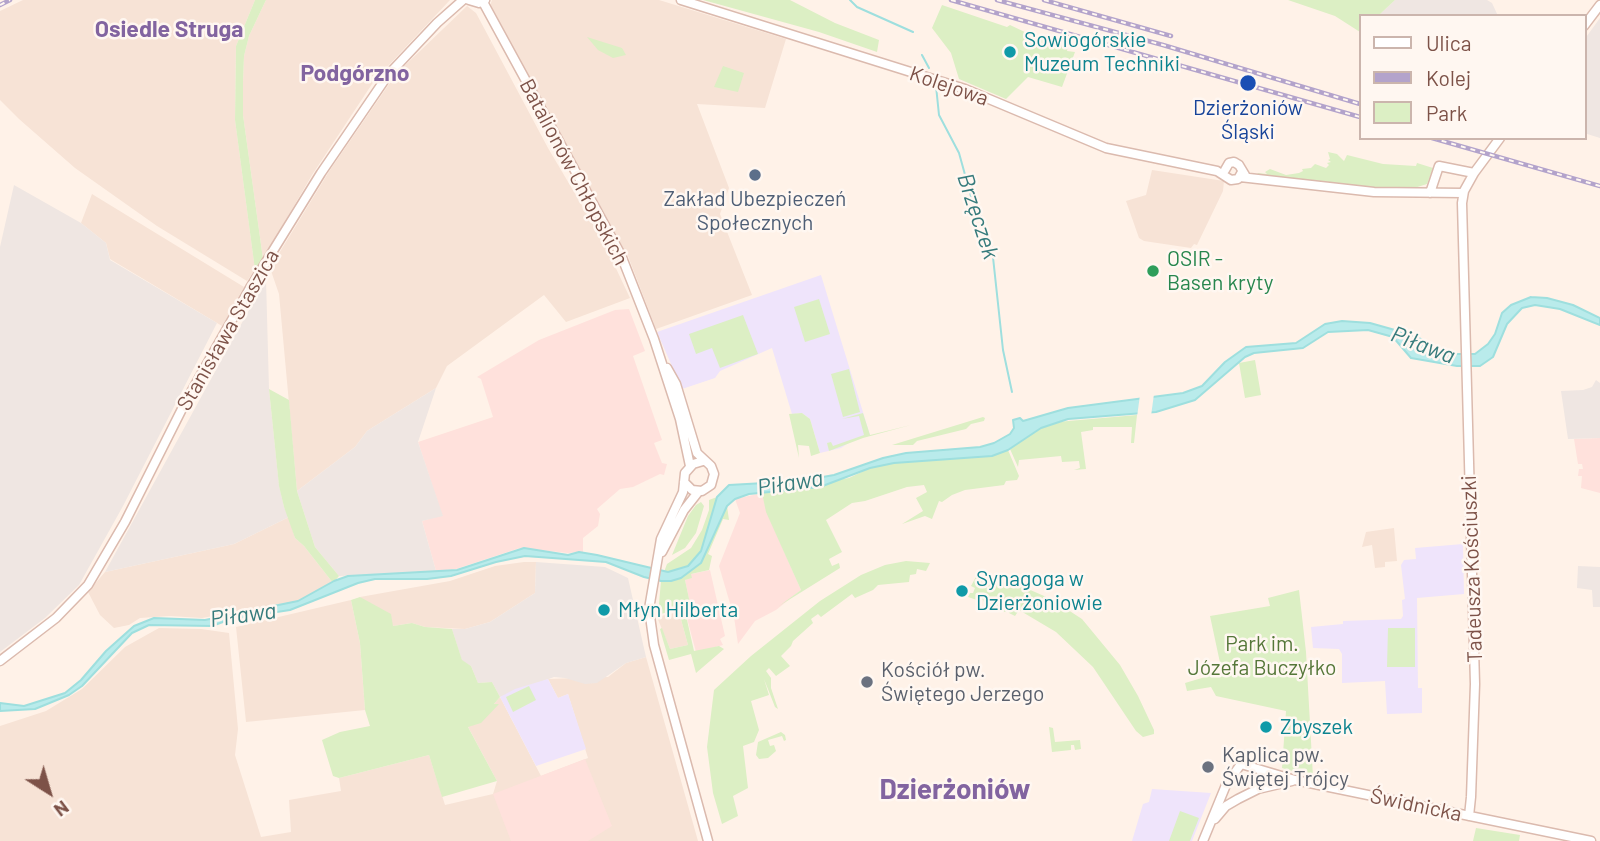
<!DOCTYPE html>
<meta charset="utf-8">
<style>
body{margin:0}
#map{position:relative;width:1600px;height:841px;overflow:hidden;background:#fff2e8;font-family:Barlow,sans-serif}
canvas{display:block}
.legend{position:absolute;left:1359px;top:14px;width:228px;height:126px;box-sizing:border-box;background:#fff7f1;border:2px solid #cbb5ad;margin:0;padding:9px 12px;list-style:none;font-size:21px;color:#7d5248}
.legend li{display:flex;align-items:center;gap:14px;height:35px}
.legend b{width:35px;border:2px solid #cbb5ad}
.north{position:absolute;left:14px;top:757px;width:70px;height:70px;-webkit-text-stroke:5px #fff7f1;paint-order:stroke;rotate:143deg;font-size:19px;font-weight:700;line-height:28px;text-align:center;color:#7d5248}
.north::after{content:'';display:block;margin:auto;width:24px;height:32px;background:#7d5248;clip-path:polygon(50% 0,100% 100%,50% 72%,0 100%)}
</style>
<div id="map">
<canvas width="1600" height="841"></canvas>
<ul class="legend">
<li><b style="height:9px;background:#fff"></b>Ulica</li>
<li><b style="height:9px;background:#b3a3cb"></b>Kolej</li>
<li><b style="height:19px;background:#dcefc4"></b>Park</li>
</ul>
<div class="north">N</div>
</div>
<script>
const c = document.querySelector('canvas').getContext('2d');
c.lineJoin = 'round';
function fillPath(path, color) { c.fillStyle = color; c.fill(path, 'evenodd'); }
const poly = rows => new Path2D(rows.map(r => 'M' + r).join(''));
function strokePath(path, color, width, dash) { c.strokeStyle = color; c.lineWidth = width; c.lineCap = dash ? 'butt' : 'round'; c.setLineDash(dash || []); c.stroke(path); }
function label(font, color, halo, rows, align = 'center') {
  c.font = font + ' Barlow,sans-serif'; c.lineWidth = 5; c.setLineDash([]); c.textBaseline = 'middle'; c.strokeStyle = halo; c.fillStyle = color; for (const [text, x, y, turn = 0] of rows) {
    c.save(); c.translate(x, y); c.rotate((+turn || 0) * Math.PI / 180); c.textAlign = isNaN(turn) ? turn : align; if (halo) c.strokeText(text, 0, 0); c.fillText(text, 0, 0); c.restore();
  }
}
const residential = poly([
 [23,0,255,0,236,46,235,120,255,270,247,281,157,226,75,168,19,119,0,100,0,11],
 [266,0,450,0,374,81,312,175,263,259,243,115,243,82,244,56,249,36],
 [492,0,659,0,786,39,765,108,697,104,729,188,720,214,752,295,656,329,628,256,490,6],
 [467,6,476,13,548,148,603,241,630,298,566,322,544,295,447,366,436,388,367,431,355,447,297,491,279,294,270,268,330,170,396,74],
 [1152,170,1224,181,1223,191,1197,245,1194,244,1191,248,1144,241,1139,238,1126,201,1146,195],
 [92,194,244,287,222,326,110,259,106,243,81,223],
 [289,517,295,538,304,546,333,583,298,601,202,618,170,616,140,618,129,625,114,628,100,615,88,592,105,572,234,544],
 [1394,528,1397,561,1385,562,1385,567,1375,568,1372,545,1362,547,1366,532],
 [524,562,536,562,535,593,490,622,465,629,425,627,412,623,393,626,360,597,450,581,495,566],
 [351,600,360,643,365,710,246,722,236,627],
 [679,612,688,645,670,649,657,617],
 [159,628,201,629,229,633,238,729,235,755,261,837,291,832,289,800,341,791,339,778,429,755,445,805,493,794,497,781,466,723,483,717,500,697,541,776,588,758,568,694,558,698,548,679,608,677,626,663,646,657,698,841,0,841,0,726,46,711,82,689,125,647]
]);
const commercial = poly([
 [629,309,645,351,633,356,662,440,654,443,662,463,667,464,664,475,660,474,633,487,620,489,597,509,600,514,598,526,583,538,583,552,568,553,520,548,456,569,436,571,422,521,442,515,418,442,493,417,481,379,477,377,539,340,615,310],
 [1600,438,1600,493,1581,488,1582,476,1578,476,1579,469,1583,469,1582,464,1578,464,1574,439],
 [762,493,767,512,801,590,776,610,755,621,738,644,734,617,719,566,740,513,735,499],
 [710,570,725,636,720,639,723,645,696,652,685,611,691,608,685,580,691,578,691,574],
 [585,759,612,826,588,841,511,841,493,794]
]);
const industrial = poly([
 [1395,0,1487,0,1492,3,1498,16,1378,16],
 [1600,18,1600,138,1584,133,1584,40],
 [14,185,81,223,106,243,110,260,217,323,123,506,79,585,45,618,0,652,0,247],
 [266,279,269,389,279,485,284,507,289,517,234,544,105,572],
 [1596,380,1600,383,1600,438,1568,439,1561,391,1583,390,1592,387],
 [436,388,418,442,443,516,422,521,436,571,339,576,315,547,297,491,355,447,367,431],
 [536,562,605,567,628,578,646,657,626,663,597,683,585,684,565,678,554,677,500,697,492,682,478,683,471,666,462,661,452,629,465,629,490,622,535,593],
 [1578,566,1600,567,1600,607,1593,607,1592,590,1577,588]
]);
const education = poly([
 [821,275,870,435,853,440,841,448,820,453,810,419,802,413,792,414,772,348,720,371,715,378,682,389,657,332],
 [1463,544,1464,594,1417,598,1418,688,1422,688,1422,713,1387,714,1385,681,1342,683,1342,654,1339,649,1313,648,1311,627,1343,624,1343,621,1401,619,1403,616,1402,600,1405,599,1401,565,1404,560,1416,559,1415,548],
 [548,679,558,698,568,694,586,749,536,766,500,697,515,689],
 [1152,789,1211,793,1192,841,1132,841,1143,804,1149,802]
]);
const green = poly([
 [255,0,266,0,249,36,244,56,243,82,243,115,263,259,255,270,235,120,236,46],
 [703,0,790,0,835,23,879,40,877,52,819,32],
 [1288,0,1395,0,1378,16,1360,16,1360,32,1335,16],
 [942,5,1007,27,1010,25,1029,34,1068,46,1067,51,1075,52,1062,87,1028,77,1006,99,959,79,951,53,932,28],
 [587,37,622,48,626,55,613,58,598,50],
 [723,66,744,73,738,92,714,87],
 [1328,152,1337,154,1344,161,1347,155,1383,164,1416,166,1417,163,1433,168,1427,184,1411,189,1359,188,1256,176,1258,173,1267,174,1265,172,1270,169,1286,175,1299,173,1303,171,1302,169,1311,168,1315,164,1326,168,1329,165,1327,163,1331,162,1328,160,1330,159],
 [819,299,830,334,805,342,794,307],
 [743,315,758,354,720,368,712,348,696,354,689,334],
 [1255,360,1261,395,1245,398,1239,363],
 [849,369,860,412,843,417,831,374],
 [269,389,289,400,297,491,315,547,339,576,333,583,304,546,295,538,284,507,279,486],
 [802,413,810,419,820,453,811,456,809,446,798,445,799,458,789,414],
 [863,413,870,435,911,425,863,438,829,451,827,443,831,442,833,446,864,435,859,416,842,419],
 [1137,415,1134,443,1131,443,1132,427,1093,427,1093,430,1081,432,1086,469,1074,470,1080,468,1079,461,1062,462,1061,456,1019,460,1018,467,1010,449,1041,428,1057,422],
 [983,417,985,418,984,421,971,424,966,429,917,441,913,445,892,445],
 [1008,450,1019,476,1017,480,1006,481,1004,485,965,490,952,495,942,502,939,501,932,519,925,516,902,524,923,511,916,498,927,492,924,485,907,487,865,501,852,503,826,520,842,552,829,559,832,566,839,563,840,568,779,606,801,590,766,512,762,493,849,478,870,468,894,463,991,456],
 [717,497,701,551,688,566,680,570,664,572,667,564,691,548,702,530,709,510,709,500],
 [701,502,704,506,696,533,685,548,672,555,688,516,696,505],
 [727,506,729,520,723,519,708,554,712,556,709,570,691,574,692,578,685,580,691,608,680,608,658,615,661,581,671,581,701,563],
 [906,561,930,563,926,571,917,569,916,574,910,575,909,582,878,585,873,590,855,598,852,594,821,617,818,614,811,619,813,623,793,641,791,646,781,656,790,666,776,676,769,668,766,671,771,678,771,688,778,709,775,707,764,679,769,695,751,701,759,730,754,742,743,746,748,788,733,796,738,816,722,824,713,793,707,747,714,690,751,656,820,601,861,575,885,565],
 [978,573,1012,582,1051,599,1082,619,1120,665,1138,696,1154,730,1154,734,1143,737,1136,731,1093,667,1056,632,1019,610,1015,616,1009,613,1008,610,1005,612,984,602,983,599,980,601,968,597,969,593,973,593,975,588,971,586],
 [1299,590,1306,652,1313,777,1282,768,1286,711,1216,696,1211,687,1187,691,1185,683,1222,672,1210,616,1270,606,1268,598],
 [360,597,391,614,393,626,412,623,425,627,452,629,462,660,471,666,478,683,492,682,500,697,494,704,499,704,481,723,468,727,497,781,442,797,429,755,339,778,333,776,322,740,340,732,370,726,365,710,360,643,351,600],
 [681,610,685,611,694,651,719,646,724,649,696,673,691,654,669,660,663,640,660,629,662,628,670,649,688,645,679,612],
 [1388,628,1415,628,1415,667,1387,667],
 [529,686,536,700,513,712,506,697],
 [1049,727,1053,728,1055,742,1080,740,1081,749,1075,750,1074,745,1071,745,1071,750,1052,752],
 [781,732,785,735,786,740,784,741,782,736,768,740,770,746,774,745,776,751,768,758,759,759,756,755,758,742],
 [1180,811,1199,818,1190,841,1169,841],
 [1476,828,1520,835,1519,841,1473,841]
]);
const water = poly([
 [1531,297,1547,298,1573,305,1600,318,1600,325,1560,309,1535,305,1522,308,1507,324,1493,357,1480,366,1457,366,1411,358,1393,337,1368,330,1328,332,1303,348,1254,353,1245,357,1195,400,1156,412,1068,419,1041,428,1008,450,992,456,894,463,870,468,820,487,749,494,735,499,727,506,701,563,681,578,671,581,661,581,644,577,606,562,525,556,496,562,451,576,427,579,375,579,358,583,290,610,231,619,212,626,149,625,132,633,82,686,69,695,35,709,0,711,0,703,24,706,65,693,81,680,106,651,134,626,154,618,205,620,298,601,334,581,348,576,457,570,524,548,568,555,579,552,597,555,668,572,688,566,701,551,717,497,729,485,800,481,834,475,883,458,906,453,980,447,994,443,1010,434,1014,428,1013,420,1020,418,1023,421,1068,408,1183,393,1202,386,1225,362,1246,347,1296,343,1325,324,1342,321,1370,323,1402,332,1421,339,1436,350,1457,354,1475,354,1488,344,1495,334,1502,313,1511,305,1531,297]
]);
const pier = poly([
 [1154,394,1151,416,1137,417,1140,395]
]);
const stream = poly([
 [850,0,857,7,913,32],
 [922,55,929,68],
 [936,86,939,115,959,153,972,200,983,220,992,248,1003,350,1012,392]
]);
const secondary = poly([
 [469,0,479,3,485,0],
 [681,0,965,89,1106,148,1217,171,1231,180,1238,179,1242,172],
 [483,2,621,255,654,339,680,419,690,466],
 [1584,26,1600,5],
 [1225,170,1229,163,1234,162,1239,165,1245,175],
 [1240,177,1374,192,1463,193],
 [1430,193,1439,166,1474,173],
 [667,368,676,384,697,453,711,466,714,474,711,485,702,491,692,490,684,482],
 [703,461,693,464,685,473,683,492,661,539,649,609,654,645,708,841],
 [662,552,684,510,699,491],
 [0,661,56,618,88,585,125,522,186,401,250,288,321,173,388,75,437,23,463,0],
 [1469,816,1471,797,1475,684,1462,203,1464,191,1474,173,1500,138],
 [1215,819,1226,806,1238,799,1258,789,1292,781],
 [1203,841,1226,785,1241,764,1295,780,1591,841]
]);
const rail = poly([
 [951,0,1360,117],
 [997,0,1163,45,1360,104],
 [1044,0,1171,36],
 [0,5,10,0],
 [1432,138,1600,186]
]);
const markers = [
 [1010,52,7,"#0f9aa8"],
 [1248,83,9,"#1a4fb4"],
 [755,175,7,"#5c6f8a"],
 [1153,271,7,"#2e9e5b"],
 [962,591,7,"#0f9aa8"],
 [604,610,7,"#0f9aa8"],
 [867,682,7,"#6b7280"],
 [1266,727,7,"#0f9aa8"],
 [1208,767,7,"#6b7280"]
];
const cultureNames = [
 ["Sowiogórskie",1024,40],
 ["Muzeum Techniki",1024,64],
 ["Synagoga w",976,579],
 ["Dzierżoniowie",976,603],
 ["Młyn Hilberta",618,610],
 ["Zbyszek",1280,727]
];
const streetNames = [
 ["Kolejowa",949,86,19],
 ["Batalionów Chłopskich",574,172,62],
 ["Stanisława Staszica",228,330,-60],
 ["Tadeusza Kościuszki",1472,569,-92],
 ["Świdnicka",1416,805,12]
];
const transitNames = [
 ["Dzierżoniów",1248,108],
 ["Śląski",1248,132]
];
const serviceNames = [
 ["Zakład Ubezpieczeń",755,199],
 ["Społecznych",755,223]
];
const leisureNames = [
 ["OSIR -",1167,259],
 ["Basen kryty",1167,283]
];
const parkNames = [
 ["Park im.",1262,644],
 ["Józefa Buczyłko",1262,668]
];
const worshipNames = [
 ["Kościół pw.",881,670],
 ["Świętego Jerzego",881,694],
 ["Kaplica pw.",1222,755],
 ["Świętej Trójcy",1222,779]
];
const neighbourhoodNames = [
 ["Osiedle Struga",169,29],
 ["Podgórzno",355,73]
];
const waterNames = [
 ["Brzęczek",978,216,72],
 ["Piława",1423,345,21],
 ["Piława",790,483,-9],
 ["Piława",243,615,-8]
];
const districtNames = [
 ["Dzierżoniów",955,790]
];
fillPath(residential, '#f7e3d6');
fillPath(commercial, '#ffe1dc');
fillPath(industrial, '#efe6e2');
fillPath(education, '#efe4fb');
fillPath(green, '#dcefc4');
fillPath(water, '#b9ebeb');
strokePath(water, '#9edfde', 2);
fillPath(pier, '#fff2e8');
strokePath(stream, '#9edfde', 2);
strokePath(secondary, '#dbbaae', 11);
strokePath(secondary, '#fff', 8);
strokePath(rail, '#b3a3cb', 4.5);
strokePath(rail, '#fff7f1', 2, [5]);
for (const [x, y, r, color] of markers) { const dot = new Path2D(); dot.arc(x, y, r, 0, 2 * Math.PI); c.fillStyle = color; c.fill(dot); strokePath(dot, '#fff7f1', 2.5); }
label('21px', '#0d838f', '#fff7f1', cultureNames, 'left');
label('21px', '#7d5248', '#fff7f1', streetNames);
label('21px', '#164399', '#fff7f1', transitNames);
label('21px', '#4e5e75', '#fff7f1', serviceNames);
label('21px', '#27864d', '#fff7f1', leisureNames, 'left');
label('21px', '#557739', '#fff7f1', parkNames);
label('21px', '#5b616d', '#fff7f1', worshipNames, 'left');
label('bold 23px', '#8264a0', '#fff7f1', neighbourhoodNames);
label('italic 23px', '#367b7c', '#fff7f1', waterNames);
label('bold 28px', '#8264a0', '#fff7f1', districtNames);
</script>
